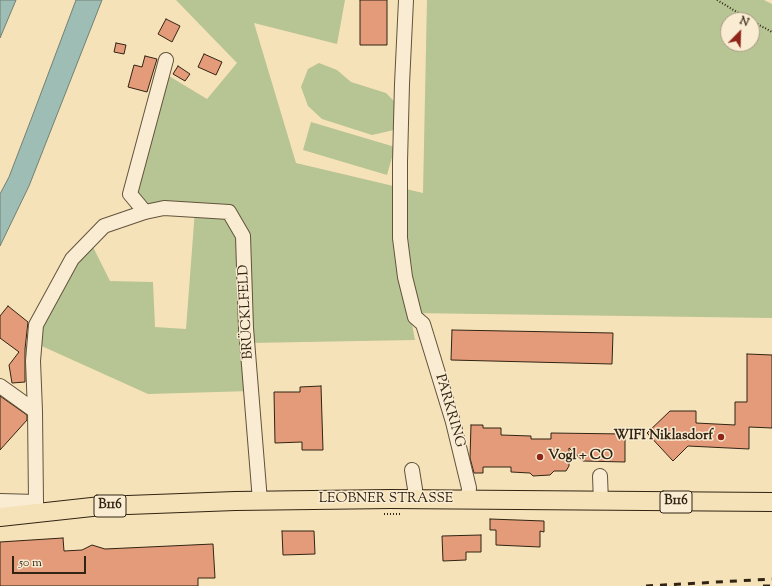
<!DOCTYPE html>
<meta charset="utf-8">
<style>
body{margin:0}
#map{position:relative;width:772px;height:586px;overflow:hidden;background:#f6e2b9;font-family:"Sorts Mill Goudy",serif}
canvas{display:block}
.north{position:absolute;left:720px;top:12px;width:40px;height:40px;box-sizing:border-box;background:#f9ecd2;border:1px solid #a99c86;border-radius:50%;rotate:23deg;font-size:11px;font-weight:700;line-height:16px;text-align:center;color:#312413}
.north::after{content:'';display:block;margin:auto;width:14px;height:18px;background:#8f2418;clip-path:polygon(50% 0,100% 100%,50% 72%,0 100%)}
.scale{position:absolute;left:12px;top:556px;width:74px;height:18px;box-sizing:border-box;border:2px solid #312413;border-top:0;padding-left:5px;font-size:12px;line-height:14px;white-space:nowrap;color:#312413;-webkit-text-stroke:3px #f9ecd2;paint-order:stroke}
</style>
<div id="map">
<canvas width="772" height="586"></canvas>
<div class="north">N</div>
<div class="scale">50 m</div>
</div>
<script>
const c = document.querySelector('canvas').getContext('2d');
c.lineJoin = 'round';
function fillPath(path, color) { c.fillStyle = color; c.fill(path, 'evenodd'); }
const poly = rows => new Path2D(rows.map(r => 'M' + r).join(''));
function strokePath(path, color, width, dash) { c.strokeStyle = color; c.lineWidth = width; c.lineCap = dash ? 'butt' : 'round'; c.setLineDash(dash || []); c.stroke(path); }
function label(font, color, halo, rows, align = 'center') {
  c.font = font + ' "Sorts Mill Goudy",serif'; c.lineWidth = 3; c.setLineDash([]); c.textBaseline = 'middle'; c.strokeStyle = halo; c.fillStyle = color; for (const [text, x, y, turn = 0] of rows) {
    c.save(); c.translate(x, y); c.rotate((+turn || 0) * Math.PI / 180); c.textAlign = isNaN(turn) ? turn : align; if (halo) c.strokeText(text, 0, 0); c.fillText(text, 0, 0); c.restore();
  }
}
const green = poly([
 [176,0,345,0,337,44,254,23,296,163,423,193,427,0,764,0,772,4,772,318,410,313,415,340,250,343,251,391,148,394,35,343,77,255,90,241,110,281,153,282,155,327,186,329,195,210,145,212,130,194,162,75,169,76,207,99,237,63],
 [728,20,752,20,752,44,728,44],
 [319,63,337,70,351,82,386,93,395,102,394,130,372,135,322,119,308,106,301,87,308,69],
 [311,122,395,147,387,175,303,150]
]);
const water = poly([
 [0,0,16,0,0,38,0,0],
 [76,0,102,0,29,186,0,246,0,194,9,177,32,117,76,0]
]);
const building = poly([
 [360,0,387,0,387,45,360,45,360,0],
 [166,19,180,26,172,42,158,34,166,19],
 [116,43,126,45,124,54,114,52,116,43],
 [204,54,222,62,216,75,198,67,204,54],
 [145,56,157,59,147,92,128,87,134,65,142,67,145,56],
 [178,66,190,74,185,81,173,74,178,66],
 [8,306,28,322,25,349,25,382,12,383,9,365,19,352,0,338,0,316,8,306],
 [452,330,613,333,612,364,451,360,452,330],
 [747,354,772,355,772,428,749,427,749,449,688,446,673,461,647,433,670,411,696,411,696,423,735,425,735,402,747,402,747,354],
 [321,386,323,450,302,450,302,442,275,443,274,392,300,392,300,387,321,386],
 [0,396,27,415,27,420,0,450,0,396],
 [471,425,483,425,483,428,501,428,501,435,531,436,531,439,551,439,551,433,625,434,625,462,583,461,569,448,569,466,566,471,554,471,550,475,533,476,530,473,511,472,511,467,483,467,483,473,474,473,470,458,471,425],
 [490,519,544,521,544,532,540,531,540,547,496,545,496,530,490,530,490,519],
 [282,531,314,531,315,554,283,555,282,531],
 [481,535,481,552,466,552,466,560,443,561,442,536,481,535],
 [63,538,64,551,82,550,92,545,105,549,213,544,215,578,198,578,198,586,0,586,0,542,63,538]
]);
const path = poly([
 [717,0,750,20],
 [752,21,772,32],
 [384,514,400,514]
]);
const minor = poly([
 [406,0,402,84,400,162,400,238,405,277,415,317,423,324,453,422,469,488,468,500],
 [145,212,130,194,166,60],
 [0,386,35,411],
 [412,470,415,489,414,500],
 [600,476,601,502],
 [0,501,36,502],
 [37,512,36,502,35,411,33,361,36,325,72,259,104,226,145,212,164,208,229,212,243,236,246,328,260,501]
]);
const major = poly([
 [0,517,101,506,235,501,391,499,772,502]
]);
const rail = poly([
 [646,586,772,579],
 [763,586,772,586]
]);
const markers = [
 [721,437,4,"#8f2418"],
 [540,457,4,"#8f2418"]
];
const shields = [
 [676,502,32],
 [110,506,32]
];
const shieldNames = [
 ["B116",676,502],
 ["B116",110,506]
];
const streetNames = [
 ["BRÜCKLFELD",247,312,-93],
 ["PARKRING",449,411,74],
 ["LEOBNER STRASSE",386,500]
];
const poiNames = [
 ["WIFI Niklasdorf",713,437],
 ["Vogl + CO",548,457,"left"]
];
fillPath(green, '#b7c493');
fillPath(water, '#9dbdb5');
strokePath(water, '#728074', 1);
fillPath(building, '#e39b7a');
strokePath(building, '#312413', 1);
strokePath(minor, '#62543c', 16);
strokePath(major, '#312413', 20);
strokePath(path, '#312413', 2, [1, 2]);
strokePath(minor, '#f9ecd2', 14);
strokePath(major, '#f6e2b9', 18);
strokePath(rail, '#312413', 3, [7, 7]);
for (const [x, y, r, color] of markers) { const dot = new Path2D(); dot.arc(x, y, r, 0, 2 * Math.PI); c.fillStyle = color; c.fill(dot); strokePath(dot, '#f9ecd2', 1.5); }
for (const [x, y, w] of shields) { const box = new Path2D(); box.roundRect(x - w / 2, y - 11, w, 22, 3); c.fillStyle = '#f9ecd2'; c.fill(box); strokePath(box, '#312413', 1); }
label('bold 13px', '#312413', null, shieldNames);
label('14px', '#312413', '#f9ecd2', streetNames);
label('bold 14px', '#312413', '#f9ecd2', poiNames, 'right');
</script>
